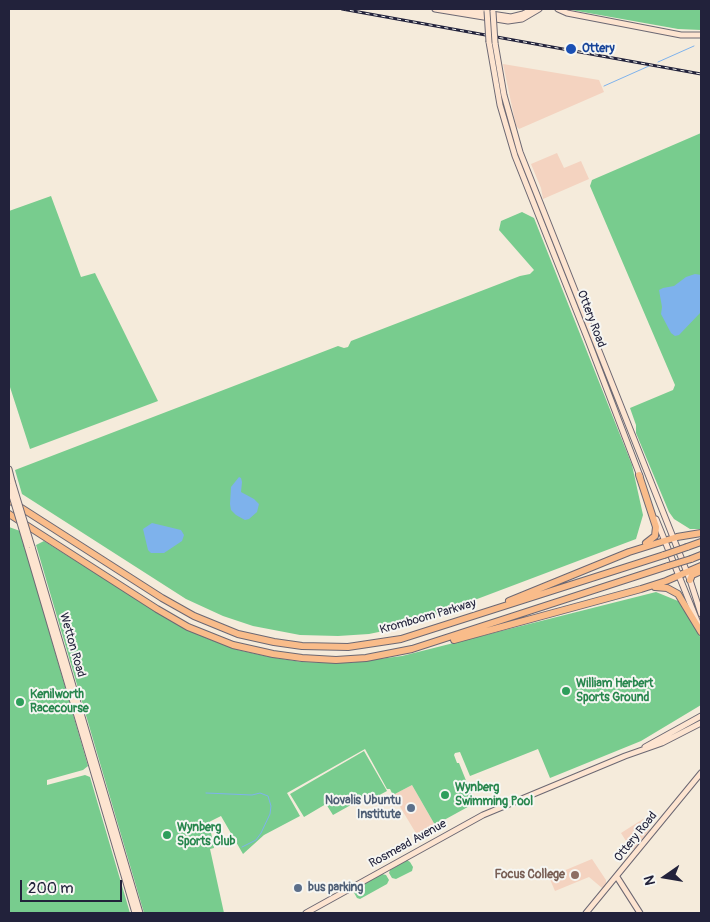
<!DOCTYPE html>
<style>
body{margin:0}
#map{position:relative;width:710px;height:922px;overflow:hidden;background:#f5ebdb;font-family:Pangolin,sans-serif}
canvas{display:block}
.frame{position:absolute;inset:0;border:10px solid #22223b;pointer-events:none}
.north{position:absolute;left:640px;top:852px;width:50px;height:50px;-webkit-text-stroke:4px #f6f6f2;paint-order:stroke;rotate:257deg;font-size:14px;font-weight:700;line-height:20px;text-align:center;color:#22223b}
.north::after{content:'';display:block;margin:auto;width:18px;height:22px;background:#22223b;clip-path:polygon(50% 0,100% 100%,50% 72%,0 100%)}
.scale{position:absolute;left:20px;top:880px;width:102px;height:22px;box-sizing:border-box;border:2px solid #22223b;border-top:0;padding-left:6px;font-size:15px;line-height:18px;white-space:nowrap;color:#22223b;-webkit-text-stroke:4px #f6f6f2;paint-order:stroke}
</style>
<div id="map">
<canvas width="710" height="922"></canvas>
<div class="frame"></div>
<div class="north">N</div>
<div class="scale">200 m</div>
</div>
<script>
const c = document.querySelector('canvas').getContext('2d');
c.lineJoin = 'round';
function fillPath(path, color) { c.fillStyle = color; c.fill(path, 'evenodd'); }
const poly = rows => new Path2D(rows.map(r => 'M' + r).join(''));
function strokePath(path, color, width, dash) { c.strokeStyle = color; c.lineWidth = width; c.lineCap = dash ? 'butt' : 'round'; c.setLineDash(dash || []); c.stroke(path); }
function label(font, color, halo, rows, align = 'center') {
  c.font = font + ' Pangolin,sans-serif'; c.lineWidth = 4; c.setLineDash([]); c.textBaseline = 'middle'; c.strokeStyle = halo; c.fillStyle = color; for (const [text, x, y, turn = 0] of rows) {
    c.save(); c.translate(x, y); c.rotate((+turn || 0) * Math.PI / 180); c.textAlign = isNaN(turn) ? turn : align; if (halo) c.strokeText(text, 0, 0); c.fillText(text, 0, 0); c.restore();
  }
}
const built = poly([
 [503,64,599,80,604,92,519,129,516,126],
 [557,153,564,168,581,161,589,179,543,199,541,188,531,164],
 [412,785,435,825,417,835,393,795],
 [643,819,650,830,635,849,631,849,621,833],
 [592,859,606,880,606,884,602,888,589,877,555,891,549,877]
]);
const green = poly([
 [566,9,701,9,701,30,678,29],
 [701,133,701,529,690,529,674,519,669,512,636,433,636,425,630,408,673,390,675,385,590,186,592,180],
 [51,196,81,277,95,273,158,401,30,449,9,384,9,211],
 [522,212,534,218,632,465,643,515,636,539,403,627,369,634,338,636,300,635,253,626,223,616,186,599,22,494,15,470,338,346,344,348,348,347,351,341,520,276,530,274,534,270,499,230,501,221],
 [9,527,20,531,88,766,83,770,47,780,47,785,85,775,90,777,130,913,9,913],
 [44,541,178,625,206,638,238,650,270,657,302,662,348,663,402,656,656,592,678,601,697,627,701,640,701,705,641,741,550,778,538,749,470,776,460,752,455,753,454,755,457,763,459,763,475,803,435,825,412,785,393,795,390,789,387,789,365,749,287,793,300,816,264,835,243,854,221,816,209,822,214,848,210,849,224,913,144,913,36,545],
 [364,751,387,791,368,801,365,797,333,815,326,804,304,817,290,794],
 [407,860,410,862,413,867,412,871,396,879,392,878,389,873,390,870],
 [382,874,386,875,389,880,387,884,360,899,357,898,353,891,355,889]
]);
const water = poly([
 [695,274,701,275,701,312,679,335,675,336,671,333,661,314,662,307,659,290,663,288,674,286,686,277],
 [239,477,241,478,242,482,241,492,254,499,259,504,257,512,249,519,245,520,236,515,231,510,230,504,231,487],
 [152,523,181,530,184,535,182,541,164,553,151,553,148,550,143,529]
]);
const stream = poly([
 [658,62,694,46],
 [604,86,649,66],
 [206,793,252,795,260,793,268,796,271,806,270,814,261,833,256,840,242,847]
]);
const secondary = poly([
 [435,9,508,21,522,19,539,9],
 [459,9,511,17,523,14,533,9],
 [558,9,567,13,681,35,701,35],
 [489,42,500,105,515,156,588,340,640,476],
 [495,43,504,95,520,152,690,580,701,614],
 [9,469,12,481],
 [656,519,698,623],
 [27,546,135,913],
 [32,547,140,913],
 [645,747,701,716],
 [617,877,640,913],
 [306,913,483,815,625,756,662,743,701,723],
 [586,913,701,773]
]);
const highway = poly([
 [639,475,656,527,655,536,646,543],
 [9,500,162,598,194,616,238,634,274,642,302,646,348,647,401,639,664,555],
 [9,514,157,609,188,627,233,645,273,654,302,658,336,660,366,658,412,649,668,566],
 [687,547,701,542],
 [691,559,701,555],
 [690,580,692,575,701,571],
 [655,587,667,588,678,594,701,632],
 [509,601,629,552,677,537,701,533],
 [454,640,641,589,666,581,701,566]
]);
const rail = poly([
 [342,9,701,74]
]);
const secondaryBridge = poly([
 [487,11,489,42],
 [493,12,495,43],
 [12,481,32,547],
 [9,486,27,546]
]);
const highwayBridge = poly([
 [664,555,687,547],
 [668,566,691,559]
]);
const markers = [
 [571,49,6,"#1a4fb4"],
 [566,691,5,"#2e9e5b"],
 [20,702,5,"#2e9e5b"],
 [445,795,5,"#2e9e5b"],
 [411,808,5,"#5c6f8a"],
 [167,835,5,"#2e9e5b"],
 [575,875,5,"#8d6e63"],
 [298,888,5,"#5c6f8a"]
];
const transitNames = [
 ["Ottery",582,49]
];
const streetNames = [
 ["Ottery Road",591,319,69],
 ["Kromboom Parkway",428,617,-16],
 ["Wetton Road",72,645,74],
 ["Ottery Road",636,837,-51],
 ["Rosmead Avenue",408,844,-29]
];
const leisureNames = [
 ["William Herbert",576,684],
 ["Sports Ground",576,698],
 ["Kenilworth",30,695],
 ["Racecourse",30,709],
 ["Wynberg",455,788],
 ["Swimming Pool",455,802],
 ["Wynberg",177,828],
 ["Sports Club",177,842]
];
const serviceNames = [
 ["Novalis Ubuntu",401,801],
 ["Institute",401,815],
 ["bus parking",308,888,"left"]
];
const educationNames = [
 ["Focus College",565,875]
];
fillPath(built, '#f4d3c0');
fillPath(green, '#78cc8e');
fillPath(water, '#7eb2ec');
strokePath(stream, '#7eb2ec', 1);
strokePath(secondary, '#6c6873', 7);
strokePath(highway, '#6c6873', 8);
strokePath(secondary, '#fde4d0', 5);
strokePath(highway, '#f9bc8a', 6);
strokePath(rail, '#22223b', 3);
strokePath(rail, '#f6f6f2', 1, [4]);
strokePath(secondaryBridge, '#6c6873', 7, []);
strokePath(highwayBridge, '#6c6873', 8, []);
strokePath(secondaryBridge, '#fde4d0', 5);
strokePath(highwayBridge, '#f9bc8a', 6);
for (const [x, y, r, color] of markers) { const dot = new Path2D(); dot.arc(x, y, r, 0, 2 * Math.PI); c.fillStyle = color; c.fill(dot); strokePath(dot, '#f6f6f2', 2); }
label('bold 12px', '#164399', '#f6f6f2', transitNames, 'left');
label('12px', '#22223b', '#f6f6f2', streetNames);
label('bold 12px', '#27864d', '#f6f6f2', leisureNames, 'left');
label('bold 12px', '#4e5e75', '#f6f6f2', serviceNames, 'right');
label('bold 12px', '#785e54', '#f6f6f2', educationNames, 'right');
</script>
